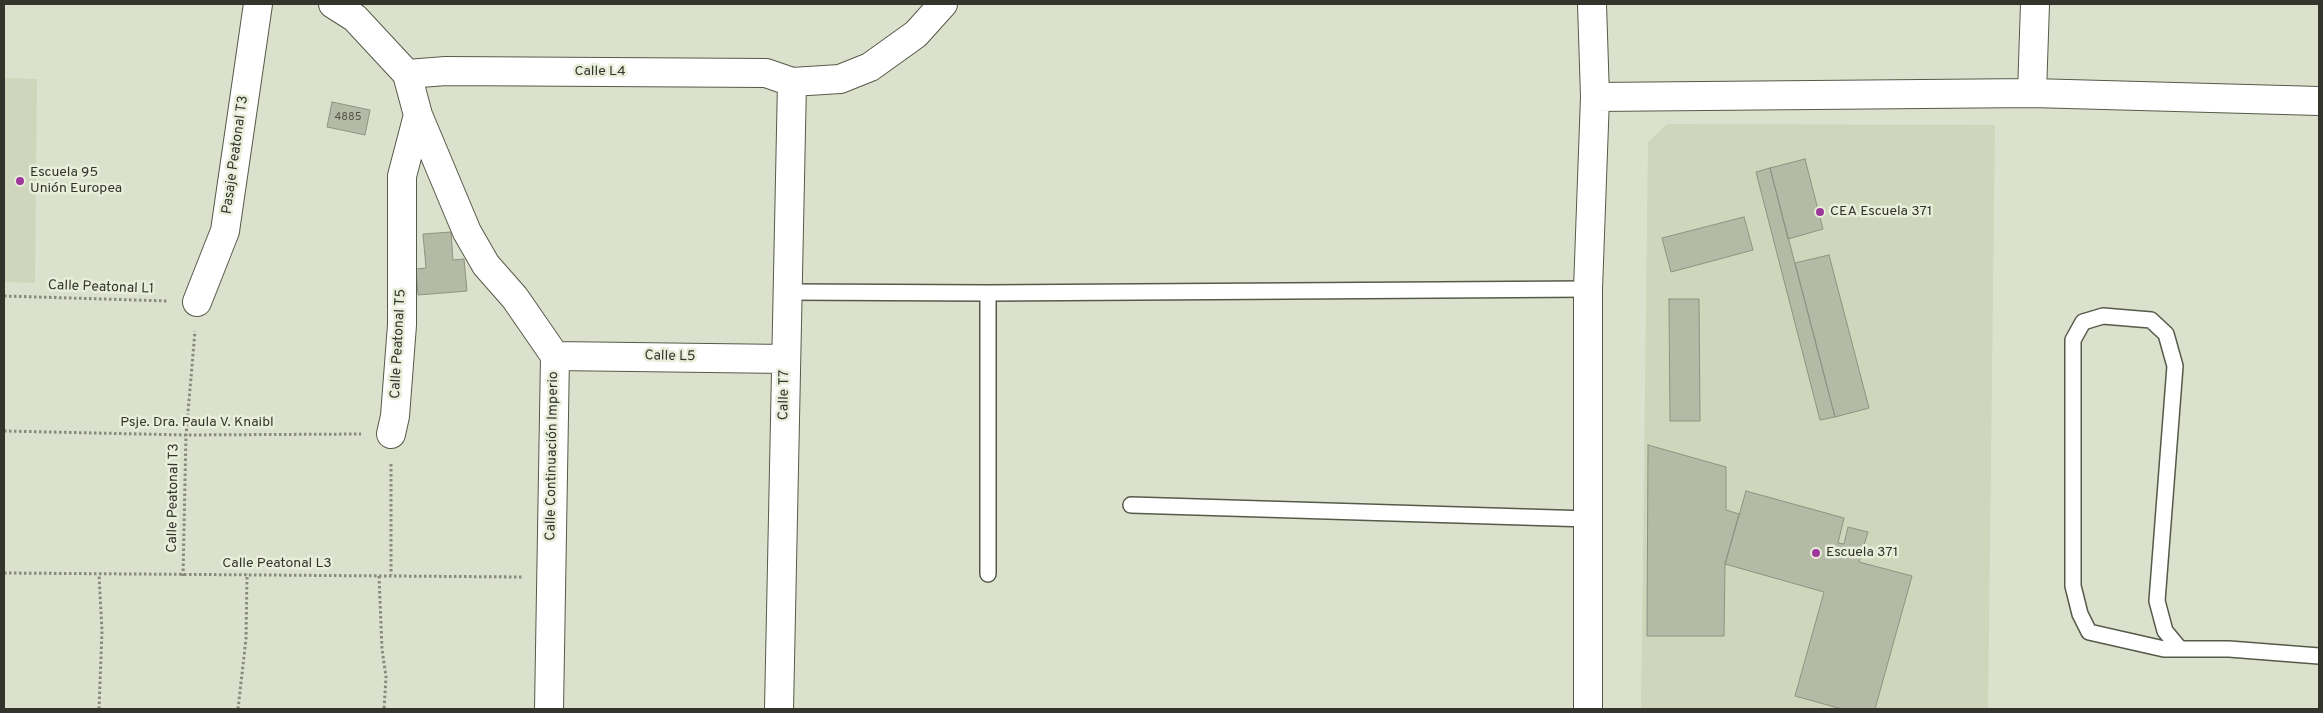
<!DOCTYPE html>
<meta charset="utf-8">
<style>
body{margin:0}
#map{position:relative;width:2323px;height:713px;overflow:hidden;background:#dce1cd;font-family:Overpass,sans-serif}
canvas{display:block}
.frame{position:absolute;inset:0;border:5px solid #33352d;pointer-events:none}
</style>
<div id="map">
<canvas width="2323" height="713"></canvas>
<div class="frame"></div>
</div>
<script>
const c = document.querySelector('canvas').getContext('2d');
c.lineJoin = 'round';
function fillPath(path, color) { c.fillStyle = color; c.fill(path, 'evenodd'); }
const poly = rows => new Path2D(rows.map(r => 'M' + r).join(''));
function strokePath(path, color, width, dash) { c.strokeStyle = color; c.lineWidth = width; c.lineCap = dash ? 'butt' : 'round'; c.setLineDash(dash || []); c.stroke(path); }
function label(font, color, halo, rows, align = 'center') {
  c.font = font + ' Overpass,sans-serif'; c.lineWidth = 5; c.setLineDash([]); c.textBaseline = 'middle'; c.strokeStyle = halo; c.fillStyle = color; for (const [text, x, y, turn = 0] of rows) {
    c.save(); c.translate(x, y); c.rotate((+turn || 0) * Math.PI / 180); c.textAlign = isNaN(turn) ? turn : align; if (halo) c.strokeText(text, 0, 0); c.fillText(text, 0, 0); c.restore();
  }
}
const built = poly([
 [4,78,37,79,35,283,4,282],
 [1667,124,1995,125,1988,709,1641,709,1648,142]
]);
const building = poly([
 [332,102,370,110,365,135,327,127,332,102],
 [1805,159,1823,229,1788,239,1770,168,1805,159],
 [1770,168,1835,417,1820,420,1756,172,1770,168],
 [1744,217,1753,250,1671,272,1662,238,1744,217],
 [451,232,453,260,464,259,467,291,418,295,416,269,426,268,423,234,451,232],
 [1829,255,1869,408,1835,417,1795,263,1829,255],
 [1669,299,1699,299,1700,421,1670,421,1669,299],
 [1648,445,1726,467,1726,510,1739,514,1725,564,1724,636,1647,636,1648,445],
 [1746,491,1844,518,1838,543,1844,544,1848,527,1868,532,1859,562,1912,576,1875,709,1842,709,1795,696,1824,592,1725,564,1746,491]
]);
const path = poly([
 [4,296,168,301],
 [4,431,186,435,361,434],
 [391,464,391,575],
 [4,573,522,577],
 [183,576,186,435,195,331],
 [379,576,382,649,386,677,384,709],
 [99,709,102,631,99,575],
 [238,709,246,639,247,574]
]);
const service = poly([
 [787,292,988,293,1588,289],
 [988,293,988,574],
 [1131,505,1589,519],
 [2180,649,2165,631,2157,601,2175,366,2166,334,2151,320,2103,316,2083,322,2073,340,2073,586,2080,614,2089,632,2164,649,2229,649,2319,656]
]);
const minor = poly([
 [333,4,355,18,407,74,418,115,467,232,486,265,515,298,555,356,549,709],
 [407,74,446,71,766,73,792,82,840,79,870,67,916,34,943,4],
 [2032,93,2035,4],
 [1595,97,2032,93,2319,101],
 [197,302,225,231,258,4],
 [555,356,786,359],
 [391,434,395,416,402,325,402,176,418,115],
 [779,709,792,82],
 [1588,709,1588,289,1595,97,1592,4]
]);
const markers = [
 [20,181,5,"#9d379b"],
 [1820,212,5,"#9d379b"],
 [1816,553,5,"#9d379b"]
];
const numberNames = [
 ["4885",348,118]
];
const streetNames = [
 ["Calle L4",600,72],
 ["Pasaje Peatonal T3",236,155,-82],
 ["Calle Peatonal L1",101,288,2],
 ["Calle Peatonal T5",399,344,-87],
 ["Calle L5",670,357,1],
 ["Calle T7",785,395,-89],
 ["Psje. Dra. Paula V. Knaibl",197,423],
 ["Calle Continuación Imperio",553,456,-89],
 ["Calle Peatonal T3",174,498,-89],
 ["Calle Peatonal L3",277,564]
];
const poiNames = [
 ["Escuela 95",30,173],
 ["Unión Europea",30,189],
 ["CEA Escuela 371",1830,212],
 ["Escuela 371",1826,553]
];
fillPath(built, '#cfd6bb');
fillPath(building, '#b5baa6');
strokePath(building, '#8f9381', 1);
strokePath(service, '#565b49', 18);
strokePath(minor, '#565b49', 30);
strokePath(path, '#878a7d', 3, [2.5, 2.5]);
strokePath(service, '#fff', 15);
strokePath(minor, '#fff', 28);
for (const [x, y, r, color] of markers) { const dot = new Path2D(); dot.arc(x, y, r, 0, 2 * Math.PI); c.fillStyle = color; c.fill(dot); strokePath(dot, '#e9eeda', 2); }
label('11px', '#54564b', null, numberNames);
label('14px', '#33352d', '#e9eeda', streetNames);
label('14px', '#33352d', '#e9eeda', poiNames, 'left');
</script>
